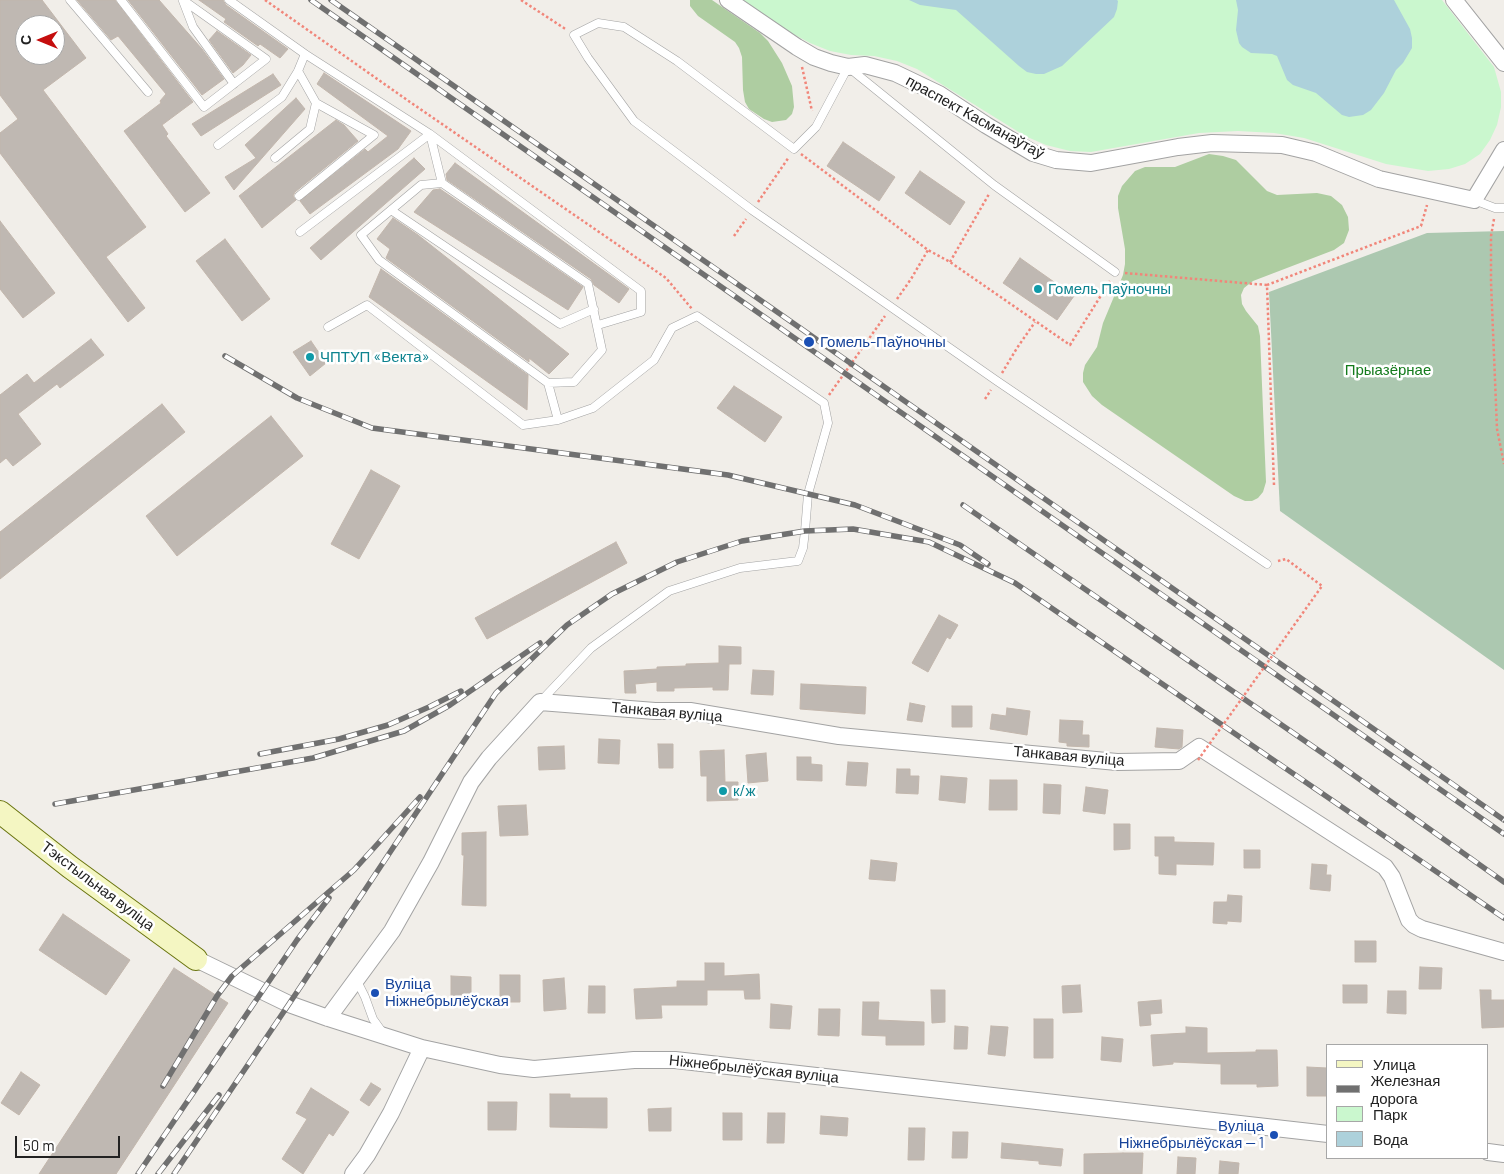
<!DOCTYPE html>
<meta charset="utf-8">
<style>
body{margin:0}
#map{position:relative;width:1504px;height:1174px;overflow:hidden;background:#f1eee9;font-family:Barlow,sans-serif}
canvas{display:block}
.legend{position:absolute;left:1326px;top:1044px;width:162px;height:115px;box-sizing:border-box;background:#fff;border:1px solid #a7a7a7;margin:0;padding:6px 9px;list-style:none;font-size:15px;color:#222}
.legend li{display:flex;align-items:center;gap:10px;height:25px}
.legend b{width:25px;border:1px solid #a7a7a7}
.north{position:absolute;left:15px;top:15px;width:50px;height:50px;box-sizing:border-box;background:#fff;border:1px solid #a7a7a7;border-radius:50%;rotate:270deg;font-size:14px;font-weight:700;line-height:20px;text-align:center;color:#222}
.north::after{content:'';display:block;margin:auto;width:18px;height:22px;background:#c50e0e;clip-path:polygon(50% 0,100% 100%,50% 72%,0 100%)}
.scale{position:absolute;left:15px;top:1136px;width:105px;height:22px;box-sizing:border-box;border:2px solid #222;border-top:0;padding-left:6px;font-size:15px;line-height:18px;white-space:nowrap;color:#222;-webkit-text-stroke:4px #fff;paint-order:stroke}
</style>
<div id="map">
<canvas width="1504" height="1174"></canvas>
<ul class="legend">
<li><b style="height:6px;background:#f4f6c2"></b>Улица</li>
<li><b style="height:6px;background:#707070"></b>Железная дорога</li>
<li><b style="height:14px;background:#caf7ce"></b>Парк</li>
<li><b style="height:14px;background:#add1db"></b>Вода</li>
</ul>
<div class="north">С</div>
<div class="scale">50 m</div>
</div>
<script>
const c = document.querySelector('canvas').getContext('2d');
c.lineJoin = 'round';
function fillPath(path, color) { c.fillStyle = color; c.fill(path, 'evenodd'); }
const poly = rows => new Path2D(rows.map(r => 'M' + r).join(''));
function strokePath(path, color, width, dash) { c.strokeStyle = color; c.lineWidth = width; c.lineCap = dash ? 'butt' : 'round'; c.setLineDash(dash || []); c.stroke(path); }
function label(font, color, halo, rows, align = 'center') {
  c.font = font + ' Barlow,sans-serif'; c.lineWidth = 5; c.setLineDash([]); c.textBaseline = 'middle'; c.strokeStyle = halo; c.fillStyle = color; for (const [text, x, y, turn = 0] of rows) {
    c.save(); c.translate(x, y); c.rotate((+turn || 0) * Math.PI / 180); c.textAlign = isNaN(turn) ? turn : align; if (halo) c.strokeText(text, 0, 0); c.fillText(text, 0, 0); c.restore();
  }
}
const forest = poly([
 [690,0,712,0,760,33,768,41,782,63,792,86,794,107,792,114,786,120,772,122,764,119,749,109,745,102,743,90,742,57,739,48,735,42,698,16,690,6],
 [1209,154,1223,156,1236,160,1267,191,1277,195,1317,193,1331,196,1342,205,1348,217,1349,230,1344,243,1334,250,1253,281,1244,288,1241,295,1242,304,1246,311,1258,326,1260,336,1266,482,1263,492,1258,498,1252,501,1245,501,1234,496,1102,405,1092,396,1083,382,1083,373,1085,365,1097,347,1103,323,1123,275,1125,264,1125,249,1118,208,1118,196,1122,186,1135,171,1145,167,1175,167]
]);
const cemetery = poly([
 [1504,231,1504,670,1280,511,1269,292,1427,233]
]);
const park = poly([
 [743,0,1442,0,1494,67,1501,92,1501,107,1497,125,1490,140,1480,154,1465,164,1449,169,1428,171,1386,164,1304,138,1274,133,1238,131,1199,133,1091,152,1070,151,1046,145,1025,136,917,69,897,61,874,56,851,55,830,51,810,43,793,34]
]);
const water = poly([
 [909,0,1117,0,1118,1,1117,9,1114,17,1062,66,1044,74,1036,74,1027,72,1019,66,956,10,920,5],
 [1236,0,1394,0,1410,29,1412,38,1412,48,1403,63,1396,70,1384,93,1371,110,1363,115,1349,117,1342,115,1316,93,1293,85,1287,80,1277,56,1272,54,1251,53,1242,47,1239,43,1236,30,1238,10]
]);
const building = poly([
 [0,0,42,0,86,58,43,90,146,227,106,257,145,308,128,322,0,153,0,133,18,119,0,95,0,0],
 [25,25,55,25,55,55,25,55,25,25],
 [77,0,115,0,193,102,162,125,168,134,166,136,210,193,185,212,124,131,161,103,160,101,166,94,118,36,111,40,77,0],
 [128,0,159,0,202,49,224,79,202,95,128,0],
 [199,0,223,0,226,5,288,49,280,58,260,44,258,46,224,22,226,19,199,0],
 [217,31,251,55,243,65,233,73,209,40,217,31],
 [324,73,411,131,398,149,310,214,300,201,365,149,368,152,388,136,317,84,324,73],
 [273,74,281,85,201,136,192,124,273,74],
 [296,98,305,109,234,190,225,177,256,158,245,145,296,98],
 [336,120,344,125,358,141,295,192,293,196,296,200,262,228,239,196,336,120],
 [843,142,895,177,879,201,827,166,843,142],
 [414,158,425,169,321,260,310,248,414,158],
 [455,163,629,289,619,303,594,285,591,279,447,180,446,174,455,163],
 [920,171,965,202,950,225,905,193,920,171],
 [440,189,583,287,568,310,414,212,433,190,440,189],
 [393,218,418,235,569,354,549,374,529,358,529,362,386,258,390,249,377,239,393,218],
 [0,221,55,293,23,318,0,289,0,221],
 [225,239,270,299,242,321,196,261,225,239],
 [1020,258,1074,296,1057,320,1003,283,1020,258],
 [381,269,528,375,527,410,369,297,381,269],
 [91,339,104,355,60,388,57,384,18,414,41,444,13,466,6,458,0,463,0,395,27,374,34,383,91,339],
 [311,341,326,363,310,376,293,352,311,341],
 [734,386,782,417,765,442,717,408,734,386],
 [162,404,185,432,0,579,0,532,162,404],
 [271,416,303,456,177,556,146,516,271,416],
 [371,470,400,486,359,559,331,544,371,470],
 [616,542,627,563,487,639,475,618,616,542],
 [939,615,958,625,950,639,947,637,928,672,912,663,939,615],
 [719,646,741,647,741,664,729,664,728,690,713,690,713,687,674,688,674,691,657,691,657,682,635,684,636,693,625,693,624,671,657,669,657,667,686,666,686,664,719,663,719,646],
 [753,670,774,671,773,695,751,694,753,670],
 [801,684,866,687,865,714,800,709,801,684],
 [910,703,925,706,922,722,907,720,910,703],
 [952,706,972,706,972,727,952,727,952,706],
 [1007,708,1030,711,1027,735,990,729,992,714,1006,716,1007,708],
 [1060,720,1083,721,1082,735,1089,735,1089,747,1067,746,1067,743,1059,742,1060,720],
 [1157,728,1183,730,1182,747,1179,749,1155,747,1157,728],
 [599,739,620,740,619,764,598,763,599,739],
 [658,744,673,744,673,768,659,768,658,744],
 [564,746,565,769,539,770,538,747,564,746],
 [724,750,725,782,738,782,738,800,707,801,707,776,701,776,700,751,724,750],
 [766,753,768,781,748,783,746,755,766,753],
 [797,757,811,757,811,764,822,765,822,781,797,780,797,757],
 [848,762,868,763,866,786,846,785,848,762],
 [897,769,910,769,910,776,919,776,918,794,896,793,897,769],
 [941,776,967,778,965,803,939,800,941,776],
 [990,780,1017,780,1017,810,989,810,990,780],
 [1044,784,1061,785,1060,814,1043,813,1044,784],
 [1086,787,1108,790,1105,814,1083,811,1086,787],
 [526,805,528,835,500,836,498,806,526,805],
 [1114,824,1130,824,1130,849,1114,850,1114,824],
 [486,832,486,906,462,905,464,855,462,855,462,833,486,832],
 [1155,837,1174,837,1174,842,1214,843,1213,865,1176,864,1176,875,1159,874,1159,856,1155,856,1155,837],
 [1244,850,1260,850,1260,868,1244,868,1244,850],
 [871,860,897,863,895,881,869,879,871,860],
 [1312,864,1327,865,1326,875,1331,875,1330,891,1310,889,1312,864],
 [1228,895,1242,896,1241,922,1227,921,1227,924,1213,923,1214,902,1227,902,1228,895],
 [63,914,130,960,106,995,39,950,63,914],
 [1355,941,1376,941,1376,962,1355,962,1355,941],
 [705,963,724,963,724,976,759,974,760,999,745,999,744,990,707,990,707,1005,661,1005,662,1018,636,1019,634,989,677,987,677,981,705,981,705,963],
 [1420,967,1442,968,1441,989,1419,989,1420,967],
 [174,968,228,1003,116,1174,39,1174,174,968],
 [500,975,520,975,520,1002,500,1002,500,975],
 [451,976,471,977,471,1001,451,1001,451,976],
 [564,978,566,1009,544,1011,543,980,564,978],
 [1080,985,1082,1012,1063,1013,1062,986,1080,985],
 [1343,985,1367,985,1367,1003,1343,1003,1343,985],
 [589,986,605,986,605,1013,588,1013,589,986],
 [931,990,945,990,945,1022,932,1023,931,990],
 [1480,990,1491,990,1491,1000,1504,1000,1504,1027,1482,1028,1480,990],
 [1388,991,1406,991,1406,1014,1387,1013,1388,991],
 [1161,1000,1162,1013,1150,1014,1151,1025,1140,1026,1138,1002,1161,1000],
 [863,1002,879,1002,878,1020,924,1022,924,1045,886,1045,886,1036,862,1035,863,1002],
 [771,1004,792,1006,790,1029,770,1028,771,1004],
 [819,1009,840,1009,839,1036,818,1035,819,1009],
 [1034,1019,1053,1019,1053,1058,1034,1058,1034,1019],
 [955,1026,968,1027,967,1049,954,1049,955,1026],
 [991,1026,1008,1027,1005,1056,988,1054,991,1026],
 [1186,1027,1207,1028,1207,1053,1256,1052,1256,1050,1277,1050,1278,1086,1257,1087,1257,1084,1221,1084,1221,1064,1173,1062,1173,1064,1153,1066,1151,1035,1186,1033,1186,1027],
 [1102,1037,1123,1039,1121,1062,1101,1060,1102,1037],
 [1307,1067,1327,1068,1327,1096,1307,1096,1307,1067],
 [21,1072,40,1085,19,1115,1,1103,21,1072],
 [371,1083,381,1089,369,1106,360,1100,371,1083],
 [311,1088,349,1112,333,1136,329,1133,303,1174,282,1159,307,1119,296,1113,311,1088],
 [550,1094,570,1094,570,1098,607,1098,607,1128,550,1127,550,1094],
 [488,1102,517,1102,516,1130,488,1130,488,1102],
 [671,1108,671,1131,649,1131,648,1109,671,1108],
 [723,1113,742,1113,742,1140,723,1140,723,1113],
 [768,1113,785,1113,784,1143,767,1143,768,1113],
 [821,1116,848,1118,847,1136,820,1134,821,1116],
 [909,1128,925,1128,924,1160,908,1160,909,1128],
 [953,1132,968,1132,967,1158,952,1158,953,1132],
 [1002,1143,1063,1149,1061,1166,1039,1164,1039,1161,1001,1158,1002,1143],
 [1123,1153,1143,1153,1142,1174,1084,1174,1084,1154,1123,1153],
 [1178,1157,1196,1158,1195,1174,1177,1174,1178,1157],
 [1220,1161,1239,1163,1238,1174,1219,1174,1220,1161]
]);
const path = poly([
 [265,0,410,102,666,278,692,309],
 [521,0,567,30],
 [802,67,812,111],
 [801,154,928,250,950,262,1070,345,1110,281],
 [758,202,789,157],
 [1494,219,1491,236,1491,282,1497,429,1504,464],
 [734,236,746,219],
 [950,262,989,194],
 [1125,273,1267,285],
 [897,299,911,279,928,250],
 [1002,373,1017,348,1035,322],
 [829,395,885,316],
 [985,399,991,390],
 [1274,485,1267,285,1421,226,1427,205],
 [1278,561,1286,559,1322,586]
]);
const lane = poly([
 [70,0,148,92],
 [121,0,204,107,266,59,183,0],
 [229,0,305,54,430,134,641,291,641,312,598,325],
 [183,1,193,27,234,84],
 [298,71,316,103,374,135,299,196],
 [430,134,442,183,588,284,602,350,574,382,548,383],
 [218,145,282,97,298,71,305,54],
 [275,158,310,129,316,103],
 [442,183,421,185,361,235,379,260,548,383,558,420],
 [1474,200,1495,208,1504,208],
 [391,210,560,324,594,309],
 [300,232,430,134],
 [1115,272,994,185,848,67,816,127,794,149,677,61,624,27,598,23,574,35,588,58,634,121,752,210,997,381,1267,564],
 [328,327,367,305,523,425,558,420,593,408,654,360,672,328,697,316,824,403,828,423,808,494,805,531,803,548,798,561,740,568,669,591,591,648,541,701],
 [356,979,365,997,373,1019,383,1033]
]);
const street = poly([
 [728,0,797,47,814,57,831,63,848,67,865,65,895,73,939,94,986,125,1033,153,1056,160,1091,163,1178,147,1212,143,1282,145,1316,153,1379,179,1474,200,1504,150],
 [1454,0,1504,63],
 [196,959,289,1004,328,1018,422,1048,500,1065,534,1069,634,1060,675,1060,1328,1134],
 [328,1018,392,931,431,862,471,782,489,758,540,702,655,711,690,711,839,736,1117,762,1179,761,1199,747,1385,867,1392,877,1409,920,1414,925,1422,929,1504,952],
 [1488,1152,1504,1154],
 [353,1174,367,1155,391,1113,422,1048]
]);
const secondary = poly([
 [0,812,70,867,196,959]
]);
const rail = poly([
 [311,0,1504,834],
 [331,0,1504,820],
 [225,356,297,398,372,428,728,475,855,505,960,545,988,564],
 [963,505,1331,759,1504,882],
 [260,754,339,739,388,725,429,707,461,691],
 [55,804,313,758,404,731,450,705,540,643],
 [163,1086,217,996,232,976,354,870,420,797],
 [138,1174,297,940,329,898],
 [158,1174,219,1095],
 [174,1174,289,1004,496,693,567,625,612,594,677,562,742,541,805,531,853,529,929,542,1015,583,1504,918]
]);
const pathBridge = poly([
 [1198,760,1322,586]
]);
const markers = [
 [1038,289,5,"#0f9aa8"],
 [809,342,6,"#1a4fb4"],
 [310,357,5,"#0f9aa8"],
 [723,791,5,"#0f9aa8"],
 [375,993,5,"#1a4fb4"],
 [1274,1135,5,"#1a4fb4"]
];
const streetNames = [
 ["праспект Касманаўтаў",975,117,29],
 ["Танкавая вуліца",667,712,5],
 ["Танкавая вуліца",1069,756,5],
 ["Тэкстыльная вуліца",98,886,37],
 ["Ніжнебрылёўская вуліца",754,1069,6]
];
const cultureNames = [
 ["Гомель Паўночны",1048,289],
 ["ЧПТУП «Векта»",320,357],
 ["к/ж",733,791]
];
const transitNames = [
 ["Гомель-Паўночны",820,342],
 ["Вуліца",385,984],
 ["Ніжнебрылёўская",385,1001],
 ["Вуліца",1264,1126,"right"],
 ["Ніжнебрылёўская — 1",1264,1143,"right"]
];
const parkNames = [
 ["Прыазёрнае",1388,370]
];
fillPath(forest, '#aecda1');
fillPath(cemetery, '#acc8b0');
fillPath(park, '#caf7ce');
fillPath(water, '#add1db');
fillPath(building, '#bfb8b2');
strokePath(building, '#c2b6ac', 1);
strokePath(lane, '#a3a3a3', 9);
strokePath(street, '#a3a3a3', 18);
strokePath(secondary, '#69740d', 24);
strokePath(path, '#f1867a', 2.5, [2.5, 2.5]);
strokePath(lane, '#fff', 8);
strokePath(street, '#fff', 16);
strokePath(secondary, '#f4f6c2', 22);
strokePath(rail, '#707070', 5.5);
strokePath(rail, '#fff', 4, [11]);
strokePath(pathBridge, '#f1867a', 2.5, [2.5, 2.5]);
for (const [x, y, r, color] of markers) { const dot = new Path2D(); dot.arc(x, y, r, 0, 2 * Math.PI); c.fillStyle = color; c.fill(dot); strokePath(dot, '#fff', 2); }
label('15px', '#222', '#fff', streetNames);
label('15px', '#0d838f', '#fff', cultureNames, 'left');
label('15px', '#164399', '#fff', transitNames, 'left');
label('15px', '#147b1c', '#fff', parkNames);
</script>
